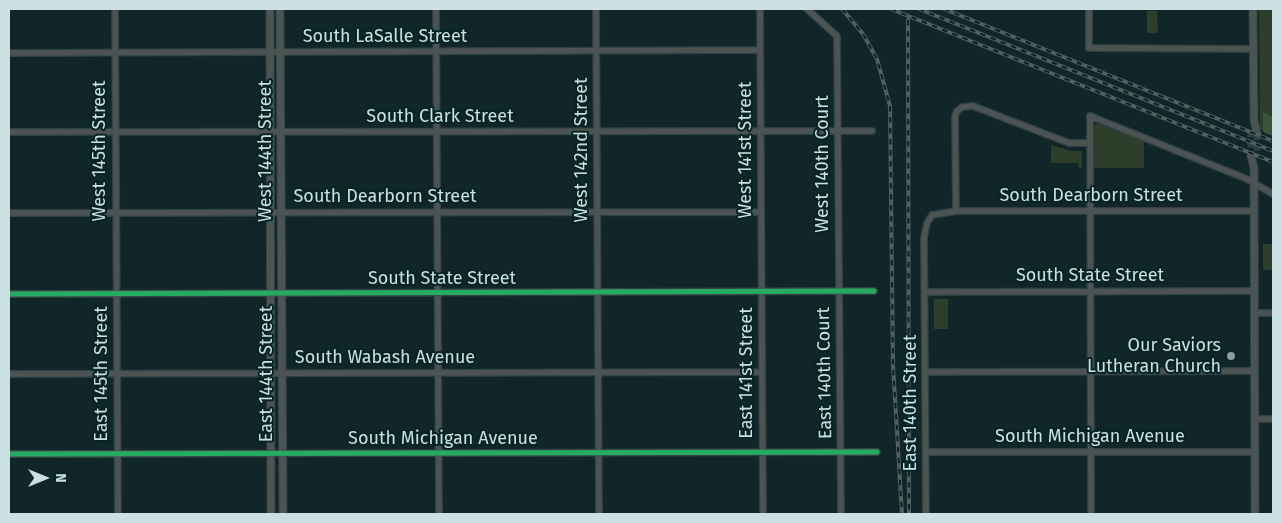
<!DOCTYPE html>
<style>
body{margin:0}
#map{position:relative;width:1282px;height:523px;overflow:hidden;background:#102628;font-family:"Fira Sans",sans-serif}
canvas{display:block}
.frame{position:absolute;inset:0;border:10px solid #cbe0e2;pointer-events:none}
.north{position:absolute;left:20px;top:453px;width:50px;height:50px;-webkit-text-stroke:4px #062426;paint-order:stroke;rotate:90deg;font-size:14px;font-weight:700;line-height:20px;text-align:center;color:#cbe0e2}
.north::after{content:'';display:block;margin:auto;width:18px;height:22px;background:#cbe0e2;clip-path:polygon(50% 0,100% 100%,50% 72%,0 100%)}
</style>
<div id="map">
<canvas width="1282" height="523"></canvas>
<div class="frame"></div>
<div class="north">N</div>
</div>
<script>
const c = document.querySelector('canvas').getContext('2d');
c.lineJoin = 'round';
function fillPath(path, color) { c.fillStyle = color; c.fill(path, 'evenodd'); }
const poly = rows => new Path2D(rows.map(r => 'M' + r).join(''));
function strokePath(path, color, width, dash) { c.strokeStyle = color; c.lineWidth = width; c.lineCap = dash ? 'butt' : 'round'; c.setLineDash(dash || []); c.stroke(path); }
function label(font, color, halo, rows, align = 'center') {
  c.font = font + ' "Fira Sans",sans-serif'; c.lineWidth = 4; c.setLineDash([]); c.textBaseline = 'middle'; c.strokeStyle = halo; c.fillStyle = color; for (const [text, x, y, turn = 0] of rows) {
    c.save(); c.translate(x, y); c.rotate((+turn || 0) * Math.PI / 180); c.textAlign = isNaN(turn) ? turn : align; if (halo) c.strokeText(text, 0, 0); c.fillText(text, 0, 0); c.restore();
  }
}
const green = poly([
 [1259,9,1273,9,1273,134,1260,129],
 [1147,11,1157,11,1158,33,1147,33],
 [1098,123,1144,141,1144,168,1094,168,1094,126],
 [1051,145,1071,151,1082,151,1082,168,1079,168,1078,163,1051,163],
 [1263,244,1273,244,1273,270,1263,270],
 [934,299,948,299,948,329,934,329]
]);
const forest = poly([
 [1263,112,1273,117,1273,136,1263,132]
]);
const tertiaryTunnel = poly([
 [1251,130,1251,156],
 [1257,133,1257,158]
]);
const minor = poly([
 [115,9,118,514],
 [436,9,439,514],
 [596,9,599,514],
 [760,9,763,514],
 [807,9,837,36,841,514],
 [1089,9,1089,48,1253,49],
 [9,53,760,50],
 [9,132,872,131],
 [956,211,955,116,957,111,962,107,973,106,1069,143,1090,143],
 [9,213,761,212],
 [925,292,1254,291],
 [9,294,874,291],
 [1255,313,1273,313],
 [926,372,1254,371],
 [9,374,762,372],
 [1255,419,1273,419],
 [926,452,1255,452],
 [9,454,877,452],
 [926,514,924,238,927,223,932,215,956,211,1254,211],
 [1091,514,1090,116,1247,179,1273,194]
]);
const tertiary = poly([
 [270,9,271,514],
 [280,9,283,514],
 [1253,9,1254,120,1257,133],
 [1251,156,1254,168,1255,514]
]);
const rail = poly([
 [842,9,863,34,877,59,890,106,893,365,902,514],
 [891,9,1273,162],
 [919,9,1273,151],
 [944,9,1273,141],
 [908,20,909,514]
]);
const cycleway = poly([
 [9,294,874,291],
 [9,454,877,452]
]);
const markers = [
 [1231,356,5,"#8a9fa1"]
];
const streetNames = [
 ["South LaSalle Street",385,37],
 ["South Clark Street",440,117],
 ["West 142nd Street",582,150,-90],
 ["West 141st Street",746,150,-90],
 ["West 145th Street",100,151,-90],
 ["West 144th Street",266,151,-90],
 ["West 140th Court",823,164,-90],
 ["South Dearborn Street",1091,196],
 ["South Dearborn Street",385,197],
 ["South State Street",1090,276],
 ["South State Street",442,279],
 ["South Wabash Avenue",385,358],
 ["East 141st Street",747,373,-90],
 ["East 140th Court",825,373,-91],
 ["East 145th Street",102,374,-90],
 ["East 144th Street",267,374,-90],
 ["East 140th Street",911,403,-90],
 ["South Michigan Avenue",1090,437],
 ["South Michigan Avenue",443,439]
];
const poiNames = [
 ["Our Saviors",1221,346],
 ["Lutheran Church",1221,367]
];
fillPath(green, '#2d3e2a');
fillPath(forest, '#3d5338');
strokePath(tertiaryTunnel, '#2c4244', 7, [7, 3.5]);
strokePath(minor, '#304243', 8);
strokePath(tertiary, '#304243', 9);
strokePath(minor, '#4b5452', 5.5);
strokePath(tertiary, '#4b5452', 7);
strokePath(rail, '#525f5e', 4);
strokePath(rail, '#062426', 2, [5.5]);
strokePath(cycleway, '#26ab63', 5);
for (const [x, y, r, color] of markers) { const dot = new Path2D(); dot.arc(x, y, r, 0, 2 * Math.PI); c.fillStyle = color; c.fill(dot); strokePath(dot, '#062426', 2); }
label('18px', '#cbe0e2', '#062426', streetNames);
label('18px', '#cbe0e2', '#062426', poiNames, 'right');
</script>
